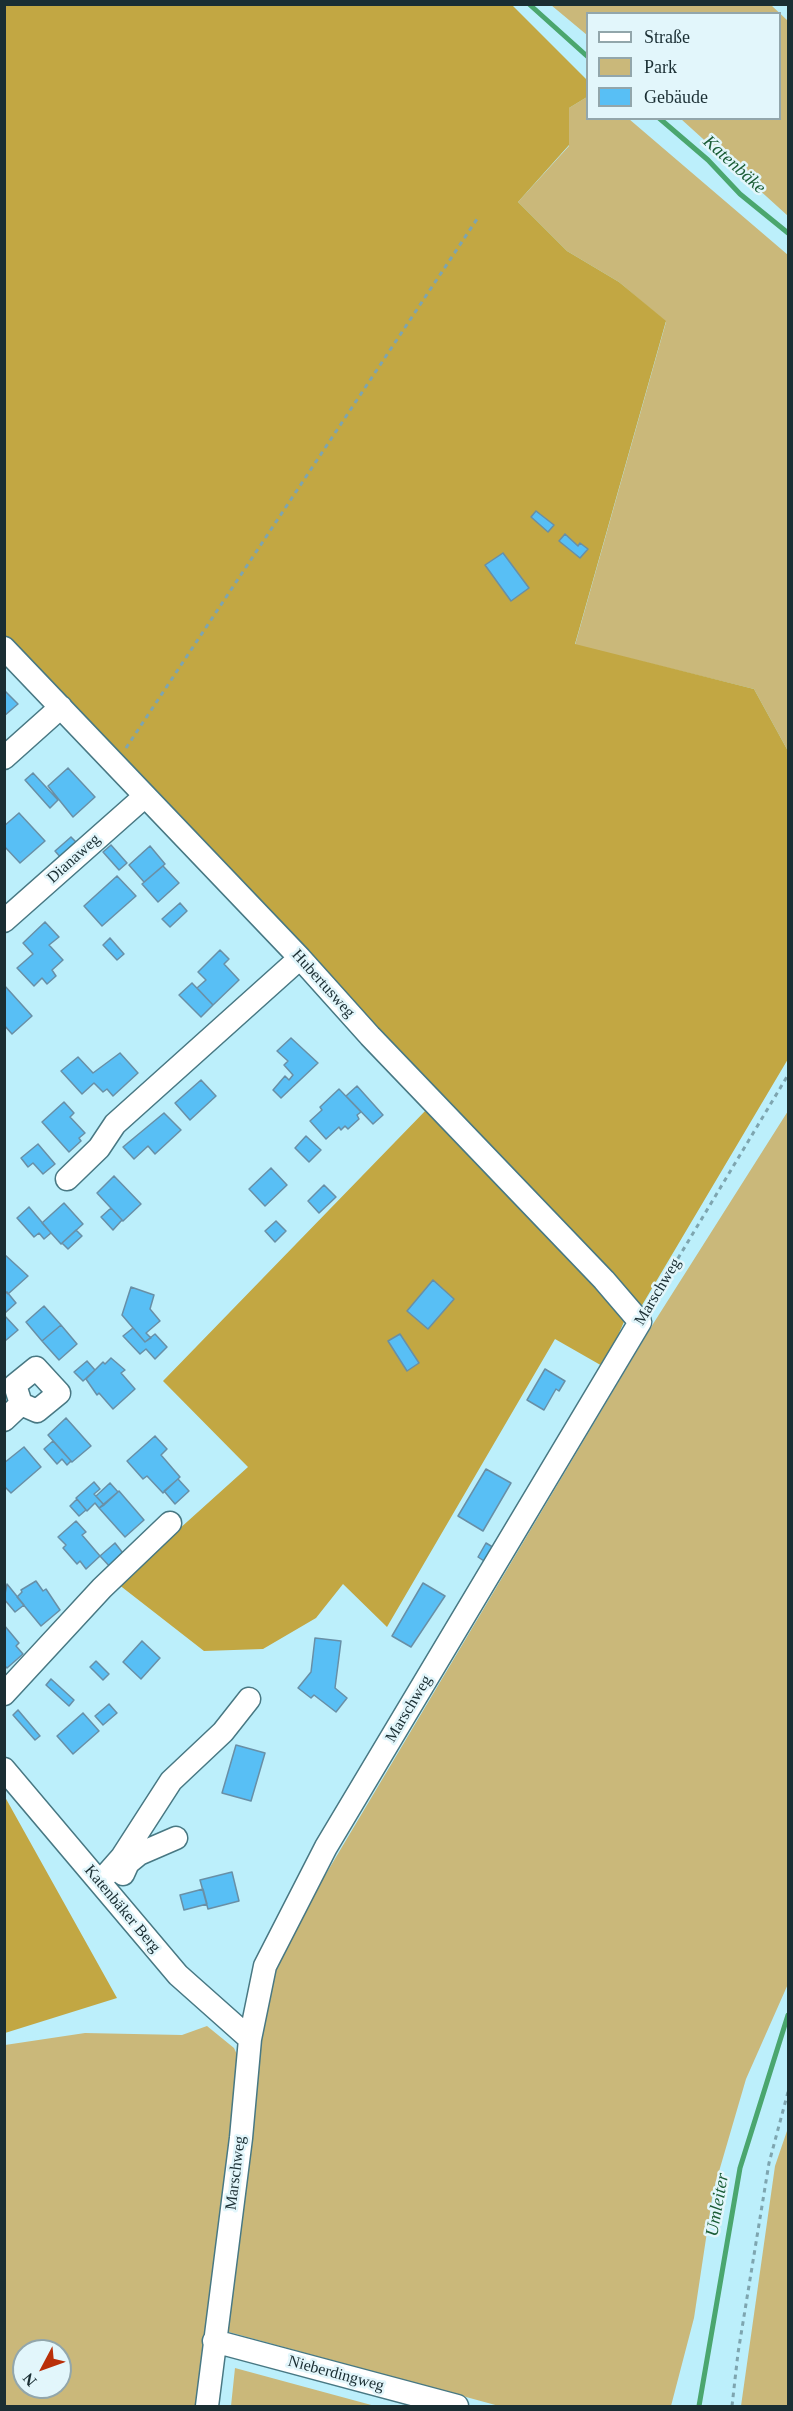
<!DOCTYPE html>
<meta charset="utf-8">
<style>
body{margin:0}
#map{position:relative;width:793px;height:2411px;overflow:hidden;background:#bceffb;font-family:"Times New Roman",serif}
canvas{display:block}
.frame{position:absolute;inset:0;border:6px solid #1a2e33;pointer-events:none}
.legend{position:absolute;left:586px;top:12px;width:195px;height:108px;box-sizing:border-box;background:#e2f6fb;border:2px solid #92a6ab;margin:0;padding:8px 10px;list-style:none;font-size:18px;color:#1a2e33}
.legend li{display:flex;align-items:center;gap:12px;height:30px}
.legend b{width:30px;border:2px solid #92a6ab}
.north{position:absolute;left:12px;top:2339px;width:60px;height:60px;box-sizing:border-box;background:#e2f6fb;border:2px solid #92a6ab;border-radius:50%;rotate:229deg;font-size:16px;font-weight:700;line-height:24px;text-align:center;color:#1a2e33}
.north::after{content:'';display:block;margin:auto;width:21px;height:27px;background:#b92f09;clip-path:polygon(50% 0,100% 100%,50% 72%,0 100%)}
</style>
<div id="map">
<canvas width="793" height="2411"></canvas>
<div class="frame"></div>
<ul class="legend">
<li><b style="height:8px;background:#fff"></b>Straße</li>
<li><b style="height:16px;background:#cab87a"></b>Park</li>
<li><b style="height:16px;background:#58bff5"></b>Gebäude</li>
</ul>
<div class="north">N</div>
</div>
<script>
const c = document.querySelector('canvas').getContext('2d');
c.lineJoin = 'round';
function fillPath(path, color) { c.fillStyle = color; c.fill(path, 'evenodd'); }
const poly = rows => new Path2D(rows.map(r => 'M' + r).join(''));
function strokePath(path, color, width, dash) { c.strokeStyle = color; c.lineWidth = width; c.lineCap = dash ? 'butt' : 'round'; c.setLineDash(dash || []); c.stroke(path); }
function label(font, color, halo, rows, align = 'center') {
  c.font = font + ' "Times New Roman",serif'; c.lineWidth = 5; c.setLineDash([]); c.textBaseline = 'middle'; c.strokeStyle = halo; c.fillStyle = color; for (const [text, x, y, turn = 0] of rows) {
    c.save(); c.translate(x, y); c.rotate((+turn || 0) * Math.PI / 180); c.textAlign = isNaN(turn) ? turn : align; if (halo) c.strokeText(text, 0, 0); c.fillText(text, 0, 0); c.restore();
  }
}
const green = poly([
 [551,5,771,5,788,21,788,216,681,119,780,118,780,14,588,14,587,35],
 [587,97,588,118,629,119,788,255,788,751,754,689,575,645,666,322,619,282,567,251,518,202,569,146,569,108],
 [788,1111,788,1984,746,2079,713,2192,694,2318,671,2406,499,2406,225,2331,270,1968,653,1324],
 [207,2026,234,2048,240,2061,199,2406,5,2406,5,2045,85,2033,182,2035],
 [24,2351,60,2351,60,2387,24,2387],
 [788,2128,788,2406,741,2406,775,2166],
 [235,2368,375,2406,231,2406]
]);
const forest = poly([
 [5,5,512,5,588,81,587,97,569,108,569,145,518,202,567,251,619,282,666,321,575,644,754,689,788,751,788,1059,638,1312,5,640],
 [428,1108,627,1315,604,1367,555,1339,387,1627,343,1584,316,1618,263,1649,204,1651,118,1584,248,1467,163,1381],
 [5,1797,117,1998,5,2033,4,2033]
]);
const stream = poly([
 [529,4,588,57],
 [659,118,708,160,740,194,788,233],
 [699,2406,740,2168,788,2015]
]);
const building = poly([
 [536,511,554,525,548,532,531,517,536,511],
 [565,534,578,546,580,543,588,549,580,558,559,541,565,534],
 [503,553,529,588,511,601,485,565,503,553],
 [4,690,18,704,4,716,4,690],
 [68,768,95,797,73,817,48,786,68,768],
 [33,773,58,800,50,808,25,780,33,773],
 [19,813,45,841,20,863,4,846,4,826,19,813],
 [71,837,78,844,62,859,55,851,71,837],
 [111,845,127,863,119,870,103,852,111,845],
 [150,846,165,864,144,882,129,865,150,846],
 [163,866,179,883,158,902,142,884,163,866],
 [117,876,136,896,102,926,84,906,117,876],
 [180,903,187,911,170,927,162,919,180,903],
 [45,922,59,937,49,945,63,960,52,970,56,976,47,984,42,978,34,986,17,968,33,954,23,943,45,922],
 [110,938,124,954,117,960,103,945,110,938],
 [220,950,229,959,224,964,239,980,213,1005,197,988,206,980,198,972,220,950],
 [192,983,213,1005,201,1017,179,995,192,983],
 [4,985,32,1016,12,1034,4,1025,4,985],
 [291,1038,318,1063,281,1098,273,1090,285,1076,289,1080,293,1075,284,1065,288,1061,277,1051,291,1038],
 [120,1053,138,1073,113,1096,107,1089,103,1092,94,1083,82,1094,61,1071,78,1057,93,1073,120,1053],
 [201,1080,216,1096,190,1120,175,1103,201,1080],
 [357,1086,383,1115,373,1124,346,1096,357,1086],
 [339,1089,361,1112,357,1115,359,1119,348,1129,345,1126,341,1130,339,1127,326,1139,310,1121,322,1110,320,1107,339,1089],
 [64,1102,74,1113,70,1117,85,1133,79,1138,81,1141,69,1152,42,1122,64,1102],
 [164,1113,181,1130,155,1154,148,1146,134,1159,123,1147,164,1113],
 [306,1136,321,1150,309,1162,295,1148,306,1136],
 [38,1144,55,1164,43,1174,33,1163,28,1167,21,1158,38,1144],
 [271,1168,287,1185,265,1206,249,1189,271,1168],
 [114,1176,141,1204,123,1221,97,1193,114,1176],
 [324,1185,336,1197,319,1213,308,1201,324,1185],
 [64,1203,83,1224,61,1244,42,1223,64,1203],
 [29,1207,51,1233,44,1239,39,1233,34,1237,17,1218,29,1207],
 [111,1208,122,1220,113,1230,101,1217,111,1208],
 [276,1221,286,1231,275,1242,265,1231,276,1221],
 [76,1230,82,1236,68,1249,62,1243,76,1230],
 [4,1254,28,1276,8,1294,4,1290,4,1254],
 [433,1280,454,1299,428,1329,407,1311,433,1280],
 [131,1287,154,1295,150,1309,160,1321,146,1333,151,1338,145,1342,122,1315,131,1287],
 [7,1292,16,1303,5,1313,4,1294,7,1292],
 [44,1306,61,1325,42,1341,26,1322,44,1306],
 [4,1315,18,1330,5,1341,4,1340,4,1315],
 [61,1325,77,1344,59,1360,42,1341,61,1325],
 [133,1328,145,1342,155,1334,167,1347,155,1359,146,1349,140,1354,123,1336,133,1328],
 [400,1334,419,1363,407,1371,388,1341,400,1334],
 [111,1358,125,1370,121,1373,135,1389,113,1409,99,1393,97,1395,86,1379,103,1362,105,1364,111,1358],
 [87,1361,95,1370,83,1381,74,1372,87,1361],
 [545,1369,565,1381,559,1391,556,1389,544,1410,527,1400,545,1369],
 [66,1418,91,1446,72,1462,48,1435,66,1418],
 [155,1436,167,1449,161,1455,180,1477,163,1493,147,1476,143,1479,127,1461,155,1436],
 [53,1441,71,1461,67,1465,62,1459,57,1464,44,1449,53,1441],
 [24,1447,41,1467,11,1493,4,1486,4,1463,24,1447],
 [486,1469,511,1483,483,1531,458,1516,486,1469],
 [178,1479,189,1491,175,1504,164,1491,178,1479],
 [94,1482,100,1489,94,1494,104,1505,99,1508,95,1503,87,1511,76,1498,94,1482],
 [110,1483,118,1492,104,1505,96,1496,110,1483],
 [119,1491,144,1520,125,1537,99,1508,119,1491],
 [77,1499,86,1510,79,1516,70,1506,77,1499],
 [76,1521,86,1532,82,1535,100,1556,86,1569,80,1561,77,1564,63,1548,66,1545,58,1537,76,1521],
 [115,1543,126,1557,112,1569,100,1556,115,1543],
 [486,1543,496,1549,487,1563,478,1557,486,1543],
 [36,1581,43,1591,46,1589,60,1610,41,1626,17,1597,22,1592,21,1590,36,1581],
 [423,1583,445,1596,411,1647,392,1636,423,1583],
 [7,1584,24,1605,15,1612,4,1599,7,1584],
 [4,1625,19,1643,16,1646,23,1654,7,1668,4,1665,4,1625],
 [315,1638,341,1641,335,1688,347,1698,336,1712,314,1695,311,1698,298,1688,311,1672,315,1638],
 [142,1641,160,1658,141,1679,123,1662,142,1641],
 [96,1661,109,1674,103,1680,90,1667,96,1661],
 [51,1679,74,1700,69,1706,46,1685,51,1679],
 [109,1704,117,1713,103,1725,95,1716,109,1704],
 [18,1710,40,1736,35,1740,13,1715,18,1710],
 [83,1713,99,1731,73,1754,57,1736,83,1713],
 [236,1745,265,1753,251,1801,222,1793,236,1745],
 [232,1872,239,1901,208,1909,200,1880,232,1872],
 [203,1889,207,1904,184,1910,180,1895,203,1889]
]);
const path = poly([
 [126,748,479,216],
 [650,1305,788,1075],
 [732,2406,738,2353,769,2163,788,2092]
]);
const minor = poly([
 [4,648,300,958,370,1036,604,1280,640,1322,326,1847,265,1966,250,2039,241,2138,207,2406],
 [4,758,61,707],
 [4,921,144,797],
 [67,1179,99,1148,115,1124,300,958],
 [36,1368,59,1393,37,1411,21,1404,15,1385,36,1368],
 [4,1420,21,1404],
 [4,1694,102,1588,170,1523],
 [4,1769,178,1975,250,2039],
 [123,1874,128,1863,139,1854,176,1838],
 [100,1882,122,1857,171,1781,223,1732,249,1699],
 [214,2341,457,2406]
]);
const streetNames = [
 ["Dianaweg",74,859,-42],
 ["Hubertusweg",323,984,48],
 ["Marschweg",658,1292,-59],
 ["Marschweg",409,1709,-59],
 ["Katenbäker Berg",122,1909,50],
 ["Marschweg",236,2173,-83],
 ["Nieberdingweg",336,2374,15]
];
const waterNames = [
 ["Katenbäke",734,165,42],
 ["Umleiter",718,2205,-80]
];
fillPath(green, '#cab87a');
fillPath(forest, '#c2a743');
strokePath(stream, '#4aa66e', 5);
fillPath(building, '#58bff5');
strokePath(building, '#688fa6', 1.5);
strokePath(minor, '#487883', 25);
strokePath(path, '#7ea5af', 3, [4.5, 4.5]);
strokePath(minor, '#fff', 22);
label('16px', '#1a2e33', '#e2f6fb', streetNames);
label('italic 18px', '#1b5d37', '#e2f6fb', waterNames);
</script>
